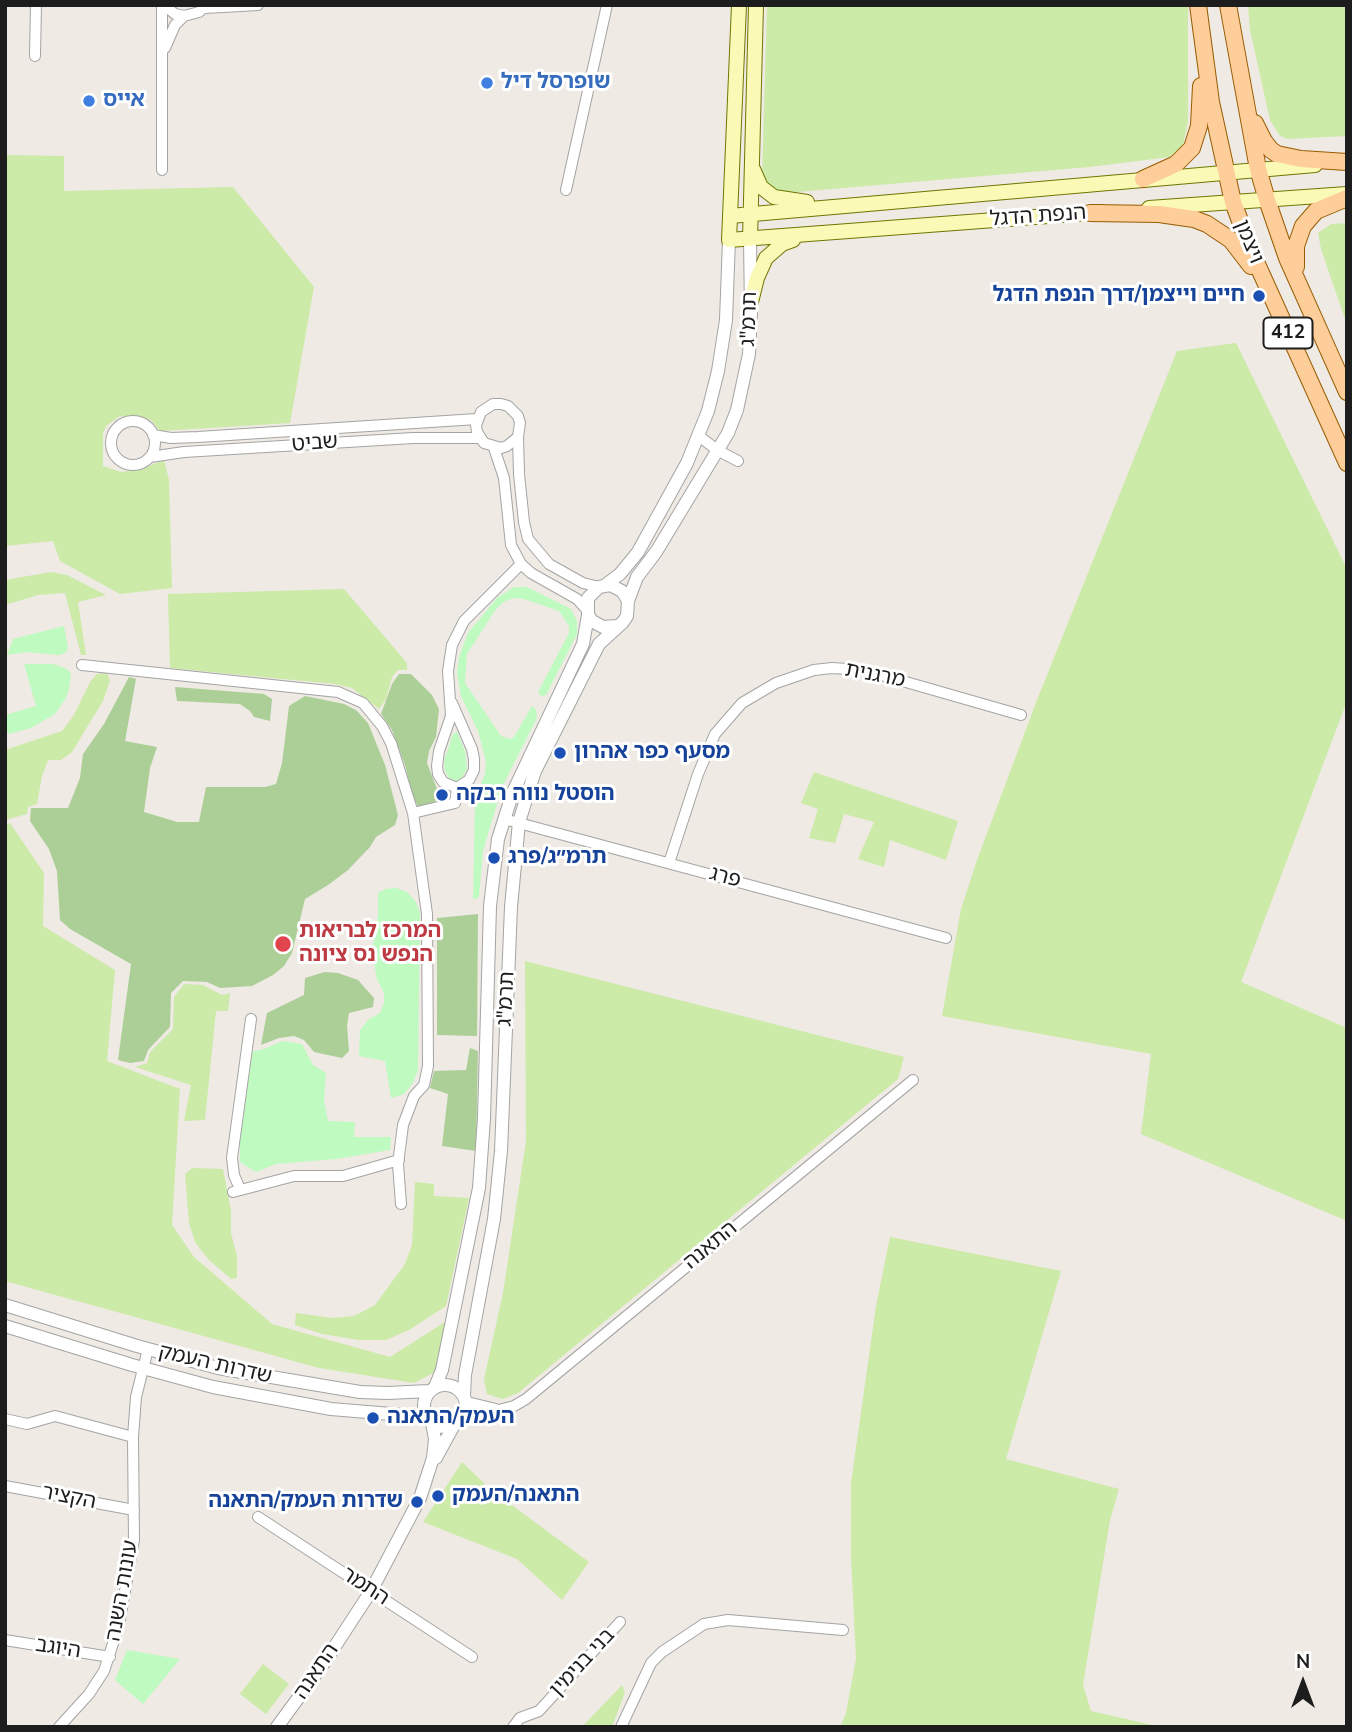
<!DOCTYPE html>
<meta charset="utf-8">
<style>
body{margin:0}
#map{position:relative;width:1352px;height:1732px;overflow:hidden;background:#efeae3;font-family:"Nunito Sans",sans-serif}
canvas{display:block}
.frame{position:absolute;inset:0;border:7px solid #1d1d1d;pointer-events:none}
.north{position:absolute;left:1268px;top:1648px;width:70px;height:70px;-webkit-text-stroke:5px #fff;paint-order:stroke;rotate:0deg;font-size:19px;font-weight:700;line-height:28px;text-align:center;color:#1d1d1d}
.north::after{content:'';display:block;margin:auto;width:24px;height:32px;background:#1d1d1d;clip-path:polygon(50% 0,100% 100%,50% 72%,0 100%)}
</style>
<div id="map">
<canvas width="1352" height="1732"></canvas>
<div class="frame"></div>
<div class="north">N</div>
</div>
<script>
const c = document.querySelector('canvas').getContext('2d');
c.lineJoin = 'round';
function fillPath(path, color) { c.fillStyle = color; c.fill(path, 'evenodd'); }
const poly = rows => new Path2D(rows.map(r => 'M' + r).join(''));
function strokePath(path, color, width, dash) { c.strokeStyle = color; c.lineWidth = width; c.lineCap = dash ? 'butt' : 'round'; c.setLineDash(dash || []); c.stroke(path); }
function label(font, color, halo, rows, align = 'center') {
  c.font = font + ' "Nunito Sans","Noto Sans Hebrew",sans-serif'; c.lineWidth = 6; c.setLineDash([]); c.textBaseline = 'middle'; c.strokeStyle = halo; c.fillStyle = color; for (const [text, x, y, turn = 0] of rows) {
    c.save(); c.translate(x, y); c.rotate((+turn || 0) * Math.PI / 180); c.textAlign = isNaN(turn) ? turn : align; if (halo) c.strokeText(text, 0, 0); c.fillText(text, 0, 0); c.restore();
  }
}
const grass = poly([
 [767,5,1188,5,1188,121,1183,145,1170,157,1089,167,785,193,770,192,762,179],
 [1248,5,1347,5,1347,136,1288,139,1280,136,1270,120,1250,30],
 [5,155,64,156,64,191,233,187,314,287,290,423,160,431,151,420,120,416,106,426,103,434,103,466,121,472,142,469,164,460,169,480,172,588,120,594,60,561,53,541,5,546],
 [1347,223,1347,325,1321,249,1318,233,1331,224],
 [1236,343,1347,569,1347,701,1241,982,1347,1028,1347,1221,1141,1134,1151,1054,942,1016,961,909,977,860,1037,700,1177,351],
 [51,572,67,575,106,595,78,602,86,655,81,655,65,593,38,595,5,605,5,580],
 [344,589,407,663,407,670,398,670,392,677,386,699,379,709,352,688,335,684,170,668,168,594],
 [107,673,110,681,103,701,72,752,61,760,48,760,42,776,37,804,28,807,27,814,5,820,5,750,62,731,74,715,90,682,97,674],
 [814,772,958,821,946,860,890,840,884,867,858,859,874,822,844,814,835,843,809,838,818,809,801,803],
 [10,823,44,873,43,926,115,970,107,1061,180,1089,172,1225,194,1257,272,1324,390,1357,448,1320,435,1372,414,1383,319,1368,5,1281,5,825],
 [525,961,904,1057,898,1079,518,1393,503,1399,487,1394,484,1379,503,1293,526,1141],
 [184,984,203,985,222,995,230,993,228,1011,216,1011,205,1120,184,1121,191,1085,135,1067,147,1063,150,1052,173,1029,174,997],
 [192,1168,223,1169,231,1210,231,1233,237,1256,237,1278,231,1279,208,1259,195,1242,189,1223,185,1174],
 [415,1182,434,1184,434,1196,469,1198,446,1306,409,1330,386,1340,359,1340,322,1334,295,1325,296,1313,333,1318,354,1316,375,1305,405,1264,412,1245],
 [890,1237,1061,1271,1006,1459,1119,1489,1110,1520,1083,1685,1091,1711,1161,1727,840,1727,846,1713,856,1659,851,1557,851,1483,876,1306],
 [462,1462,490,1489,589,1562,562,1600,517,1559,423,1522],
 [263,1664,289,1684,266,1714,240,1694],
 [622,1685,625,1692,612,1727,582,1727]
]);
const forest = poly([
 [399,674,411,674,432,695,439,709,436,737,429,751,427,763,439,794,438,799,428,806,418,806,413,798,405,765,392,730,381,714,392,684],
 [129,677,136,679,125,741,157,747,150,768,144,812,177,822,199,822,206,787,265,787,276,784,282,763,289,706,305,696,344,704,356,710,368,723,385,765,398,815,395,825,376,837,370,847,348,870,328,885,305,899,292,953,284,966,273,975,252,986,220,988,207,982,183,981,171,993,170,1027,148,1050,144,1061,130,1063,118,1060,131,964,70,929,60,920,57,871,49,849,30,821,31,808,68,808,80,778,83,754,104,724],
 [175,687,264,694,272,699,270,721,254,717,250,711,240,704,177,701],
 [478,914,477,1036,437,1035,437,918],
 [325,972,338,973,358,980,374,998,373,1007,349,1013,347,1026,349,1051,342,1058,314,1052,304,1040,294,1036,279,1038,261,1045,267,1013,304,995,305,978],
 [470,1048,478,1051,476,1151,442,1146,448,1094,430,1088,434,1071,466,1070]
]);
const park = poly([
 [514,587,527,587,571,609,577,621,577,634,546,695,541,696,538,692,569,633,569,626,559,611,524,599,514,598,505,601,496,609,467,654,465,683,501,736,510,739,514,737,532,706,536,710,537,718,502,787,483,851,479,897,473,900,475,799,485,774,486,761,478,731,461,696,457,673,459,657,468,633,497,598],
 [64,626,68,648,65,653,59,655,26,652,7,655,13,639],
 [24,664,53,664,65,668,71,673,69,689,66,698,55,714,31,728,9,734,5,730,5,715,36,706],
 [457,732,465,751,467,769,460,780,457,781,449,778,445,771,444,761,453,734],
 [396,888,407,892,416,902,420,913,418,1070,413,1083,404,1094,391,1098,385,1061,359,1056,360,1030,368,1020,380,1013,384,1003,384,993,377,979,372,951,378,915,378,893,385,889],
 [283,1041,302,1044,313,1065,326,1073,324,1101,328,1121,355,1122,354,1137,391,1137,390,1150,336,1159,276,1164,256,1172,240,1162,240,1138,251,1052,264,1049],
 [127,1650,180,1659,143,1704,115,1680]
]);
const minor = poly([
 [164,5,175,14,184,16,199,12,207,5],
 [205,8,258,5],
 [165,48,175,25,184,16],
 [35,56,36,5],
 [162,170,162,5],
 [566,190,607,5],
 '111 443a22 22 0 1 1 44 0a22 22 0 1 1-44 0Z',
 [153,435,171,438,198,437,477,419],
 [699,436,717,450,738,461],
 [518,437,507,446,501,448,484,443,477,432,476,425,481,412,493,404,501,404,508,406,518,416,520,423,518,437,519,474,524,522,528,539,549,564,583,583,599,587],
 [494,448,504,478,511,545,521,564,531,573,577,599,586,609],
 [150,457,184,452,413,438,480,438],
 [82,665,338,692,363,703,382,726,391,743,413,813,427,914,428,1066,424,1085,414,1096,403,1125,398,1164,401,1204],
 [452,703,472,749,474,759,474,770,469,780,457,788,443,782,438,774,437,766,439,751,451,716,448,671,452,645,464,621,521,564],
 [413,813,455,803,457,788],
 [504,819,946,938],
 [669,863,698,774,715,734,742,703,776,683,814,670,832,668,864,670,1021,715],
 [240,1189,234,1175,232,1158,251,1019],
 [233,1192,294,1176,343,1176,399,1160],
 [467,1402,496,1409],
 [5,1419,27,1424,55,1416,133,1437],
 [462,1420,514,1406,526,1399,913,1080],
 [5,1486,134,1510],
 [258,1517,472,1657],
 [5,1640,110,1657],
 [59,1727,89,1694,104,1671,119,1625,134,1540,133,1437,136,1397,148,1349],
 [513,1727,520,1718,539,1711,620,1622],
 [621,1727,651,1663,662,1652,704,1624,728,1620,843,1630]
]);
const tertiary = poly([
 [604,586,620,574,638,552,687,463,708,411,718,371,726,320,729,240],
 [628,601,637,577,656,552,728,433,737,410,749,354,751,313,750,239],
 [5,1305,137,1346,218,1368,360,1392,388,1393,429,1391],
 [5,1326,132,1365,213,1387,331,1409,427,1417],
 '424 1406a21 21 0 1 1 42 0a21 21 0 1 1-42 0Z',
 [435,1387,442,1370,479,1188,484,1118,490,906,498,839,513,792,583,644,588,615],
 [464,1396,465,1375,494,1219,501,1151,511,907,519,822,535,771,599,644,623,622,627,616,628,601,622,591,610,585,599,587,588,598,588,615,592,621,603,627,617,626],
 [436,1458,454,1425],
 [277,1727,326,1660,371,1591,420,1498,433,1458,435,1439,432,1423]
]);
const secondary = poly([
 [739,5,729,240,1101,212],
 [753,169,761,187,774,197,807,202],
 [1149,208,1347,194],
 [730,216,1315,165],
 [750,239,756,5],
 [751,302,757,278,766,258,782,244,793,240]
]);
const primary = poly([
 [1198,5,1211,102,1233,202,1252,253,1347,463],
 [1228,5,1258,169,1267,200,1287,258,1347,392],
 [1255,123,1264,141,1271,150,1277,154,1301,159,1347,162],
 [1143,179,1176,164,1192,148,1199,126,1201,86],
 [1090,213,1159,214,1194,219,1207,224,1231,240,1251,266],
 [1296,267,1296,246,1303,226,1316,211,1347,198]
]);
const markers = [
 [487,83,7,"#3f7fe0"],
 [89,101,7,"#3f7fe0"],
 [1259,296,7,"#1a4fb4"],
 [560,753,7,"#1a4fb4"],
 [442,795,7,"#1a4fb4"],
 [494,858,7,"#1a4fb4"],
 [283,944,9,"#e0444e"],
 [373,1418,7,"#1a4fb4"],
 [438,1496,7,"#1a4fb4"],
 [417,1502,7,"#1a4fb4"]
];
const shields = [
 [1288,333,49]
];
const shieldNames = [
 ["412",1288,333]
];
const shopNames = [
 ["שופרסל דיל",501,83],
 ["אייס",103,101]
];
const streetNames = [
 ["הנפת הדגל",1038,217,-4],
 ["ויצמן",1248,242,68],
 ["תרמ\"ג",750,319,-88],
 ["שביט",315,444,-4],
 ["מרגנית",875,676,11],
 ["פרג",725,878,15],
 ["תרמ\"ג",507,999,-87],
 ["התאנה",711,1246,-40],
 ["שדרות העמק",215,1365,13],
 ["הקציר",69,1498,11],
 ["התמר",365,1587,33],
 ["עונות השנה",123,1591,-80],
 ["היוגב",58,1649,9],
 ["בני בנימין",583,1663,-47],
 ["התאנה",317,1672,-56]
];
const transitNames = [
 ["חיים וייצמן/דרך הנפת הדגל",1245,296,"right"],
 ["מסעף כפר אהרון",574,753],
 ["הוסטל נווה רבקה",456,795],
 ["תרמ״ג/פרג",508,858],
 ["העמק/התאנה",387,1418],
 ["התאנה/העמק",452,1496],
 ["שדרות העמק/התאנה",403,1502,"right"]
];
const healthNames = [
 ["המרכז לבריאות",299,932],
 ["הנפש נס ציונה",299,956]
];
fillPath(grass, '#cceaa8');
fillPath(forest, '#abcf97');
fillPath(park, '#bffac0');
strokePath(minor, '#a4a4a4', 12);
strokePath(tertiary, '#a4a4a4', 14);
strokePath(secondary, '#707603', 16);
strokePath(primary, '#975c00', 18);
strokePath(minor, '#fff', 10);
strokePath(tertiary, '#fff', 12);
strokePath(secondary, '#fafab6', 14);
strokePath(primary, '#fdcd9a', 16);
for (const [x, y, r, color] of markers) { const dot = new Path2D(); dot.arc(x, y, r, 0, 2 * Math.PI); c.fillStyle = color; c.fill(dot); strokePath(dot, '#fff', 2.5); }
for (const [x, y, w] of shields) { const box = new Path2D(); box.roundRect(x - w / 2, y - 15.5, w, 31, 5); c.fillStyle = '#fff'; c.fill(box); strokePath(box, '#1d1d1d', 2); }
label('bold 19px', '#1d1d1d', null, shieldNames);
label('bold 21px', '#366cbe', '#fff', shopNames, 'left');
label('21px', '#1d1d1d', '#fff', streetNames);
label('bold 21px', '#164399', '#fff', transitNames, 'left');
label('bold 21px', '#be3a42', '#fff', healthNames, 'left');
</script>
